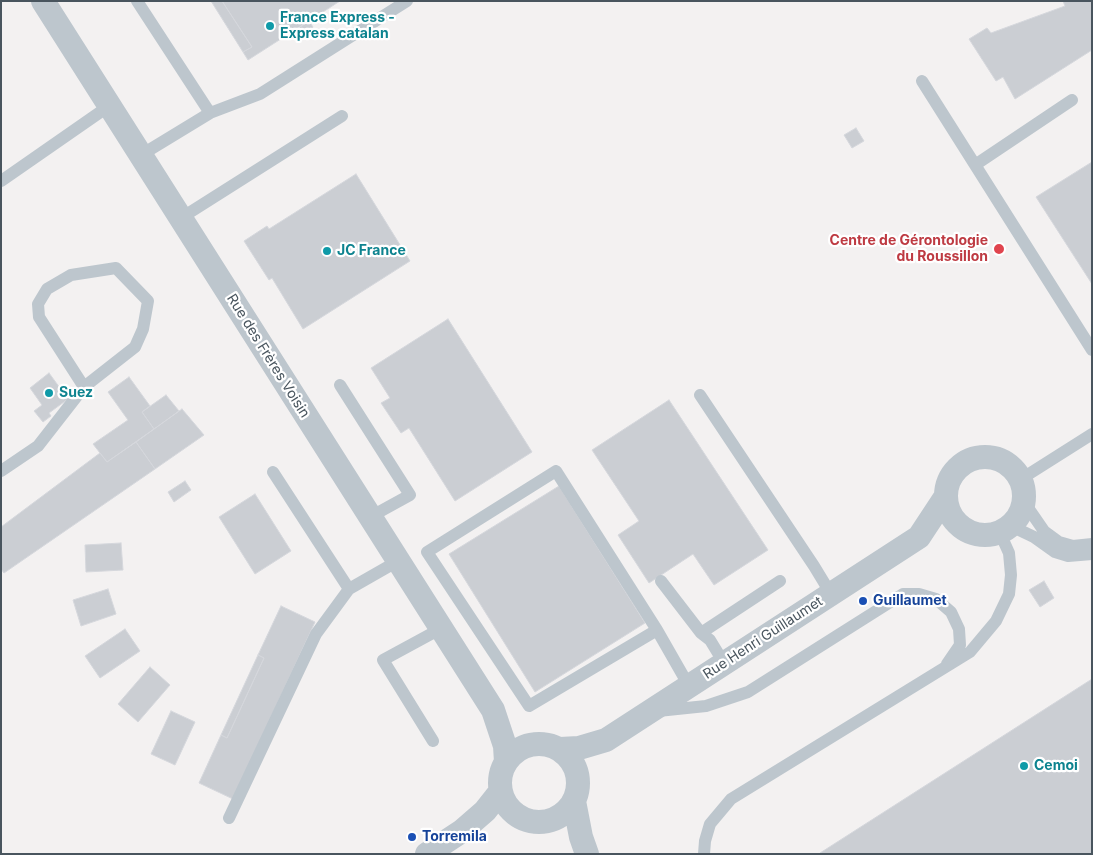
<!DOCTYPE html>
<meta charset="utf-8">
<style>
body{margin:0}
#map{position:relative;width:1093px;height:855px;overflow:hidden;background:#f3f1f1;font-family:Inter,sans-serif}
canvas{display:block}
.frame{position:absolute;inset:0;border:2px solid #49555e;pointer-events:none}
</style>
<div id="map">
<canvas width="1093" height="855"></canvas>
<div class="frame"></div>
</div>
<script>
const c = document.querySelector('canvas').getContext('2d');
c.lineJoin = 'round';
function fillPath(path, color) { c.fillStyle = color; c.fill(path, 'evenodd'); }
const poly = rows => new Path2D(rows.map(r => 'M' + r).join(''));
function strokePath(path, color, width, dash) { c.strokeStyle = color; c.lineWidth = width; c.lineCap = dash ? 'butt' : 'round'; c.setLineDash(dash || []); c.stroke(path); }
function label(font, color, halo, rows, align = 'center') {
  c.font = font + ' Inter,sans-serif'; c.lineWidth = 4.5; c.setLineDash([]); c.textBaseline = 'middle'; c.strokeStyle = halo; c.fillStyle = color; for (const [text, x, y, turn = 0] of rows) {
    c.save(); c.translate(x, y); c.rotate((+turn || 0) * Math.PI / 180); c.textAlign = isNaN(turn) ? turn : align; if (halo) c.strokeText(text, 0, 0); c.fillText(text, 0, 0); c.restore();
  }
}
const building = poly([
 [211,1,222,1,252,47,243,52,211,1],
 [222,1,340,1,248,60,243,52,252,47,222,1],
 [1063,1,1092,1,1092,50,1015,99,1003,77,996,81,969,39,987,28,991,33,1065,6,1063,1],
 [309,21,313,27,297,38,293,32,309,21],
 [856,128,864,141,852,148,844,135,856,128],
 [1092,162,1092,284,1036,197,1092,162],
 [356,174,410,261,303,329,272,278,269,280,244,241,267,226,269,229,356,174],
 [448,319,532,452,455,501,409,428,401,433,381,403,390,398,371,368,448,319],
 [49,373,68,399,49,413,51,416,43,422,34,411,42,405,30,388,49,373],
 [129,377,150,406,142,412,154,429,107,462,93,444,128,420,108,392,129,377],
 [166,395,179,411,154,429,142,412,166,395],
 [669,400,768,550,714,585,693,554,649,583,618,535,639,521,592,450,669,400],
 [182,409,204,435,155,469,136,442,182,409],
 [136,442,155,469,4,573,1,569,1,527,100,453,107,462,136,442],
 [185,481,191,490,174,502,168,492,185,481],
 [559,486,645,623,535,692,449,554,559,486],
 [255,494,291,551,255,574,219,517,255,494],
 [121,543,123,570,86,572,85,545,121,543],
 [1044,581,1054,598,1040,607,1029,590,1044,581],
 [108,589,116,614,81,626,73,600,108,589],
 [281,606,315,622,233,799,199,783,221,735,227,738,264,658,258,655,281,606],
 [125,629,140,651,100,678,85,656,125,629],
 [258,655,264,658,227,738,221,735,258,655],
 [150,667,170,685,138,722,118,704,150,667],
 [1092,679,1092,854,820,854,820,853,1092,679],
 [171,711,195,722,175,765,151,754,171,711]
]);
const lane = poly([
 [137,1,210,113],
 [922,81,1092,350],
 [141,155,210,113,260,94,407,1],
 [975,165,1072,100],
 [1,181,109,106],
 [181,218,342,116],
 [340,385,410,495,370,517],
 [700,395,814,566,831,594],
 [1,471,38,446,84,387,135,347,143,329,148,301,116,268,71,275,47,289,38,304,39,317,84,387],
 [556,471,657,630,529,706,427,552,556,471],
 [273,472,349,589,398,561],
 [1021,479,1092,434],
 [1024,502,1044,531,1059,542,1073,546,1092,544],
 [1011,526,1034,537,1055,552,1068,556,1092,554],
 [661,581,701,633,780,581],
 [657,630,689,686],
 [701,633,710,640,724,663],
 [658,711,706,706,748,692,903,594,919,594,936,599,951,612,959,629,960,645,947,664],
 [433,741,383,660,442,628],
 [229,818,316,634,349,589],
 [704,854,705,841,710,824,731,799,970,652,996,621,1009,594,1011,575,1009,553,1000,533]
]);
const street = poly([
 [43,1,493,710,505,746,506,762],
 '946 496a39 39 0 1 1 78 0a39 39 0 1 1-78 0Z',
 '500 783a39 39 0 1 1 78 0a39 39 0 1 1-78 0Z',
 [560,749,579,748,606,740,919,537,946,496],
 [574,801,581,837,587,854],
 [427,854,462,831,485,811,500,792]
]);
const markers = [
 [270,26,5,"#0f9aa8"],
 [999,249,6,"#e0444e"],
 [327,251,5,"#0f9aa8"],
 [49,393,5,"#0f9aa8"],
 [863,601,5,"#1a4fb4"],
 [1024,766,5,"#0f9aa8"],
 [412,837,5,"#1a4fb4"]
];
const cultureNames = [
 ["France Express -",280,18],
 ["Express catalan",280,34],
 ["JC France",337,251],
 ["Suez",59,393],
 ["Cemoi",1034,766]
];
const healthNames = [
 ["Centre de Gérontologie",988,241],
 ["du Roussillon",988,257]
];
const streetNames = [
 ["Rue des Frères Voisin",268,356,58],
 ["Rue Henri Guillaumet",763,638,-33]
];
const transitNames = [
 ["Guillaumet",873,601],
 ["Torremila",422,837]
];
fillPath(building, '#cbced3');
strokePath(building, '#d5d7dc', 1);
strokePath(lane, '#bdc6cd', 12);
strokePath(street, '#bdc6cd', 24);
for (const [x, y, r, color] of markers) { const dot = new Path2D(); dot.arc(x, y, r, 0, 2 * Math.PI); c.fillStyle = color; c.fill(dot); strokePath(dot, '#fff', 2); }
label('bold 14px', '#0d838f', '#fff', cultureNames, 'left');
label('bold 14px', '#be3a42', '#fff', healthNames, 'right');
label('14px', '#49555e', '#fff', streetNames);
label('bold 14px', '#164399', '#fff', transitNames, 'left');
</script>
